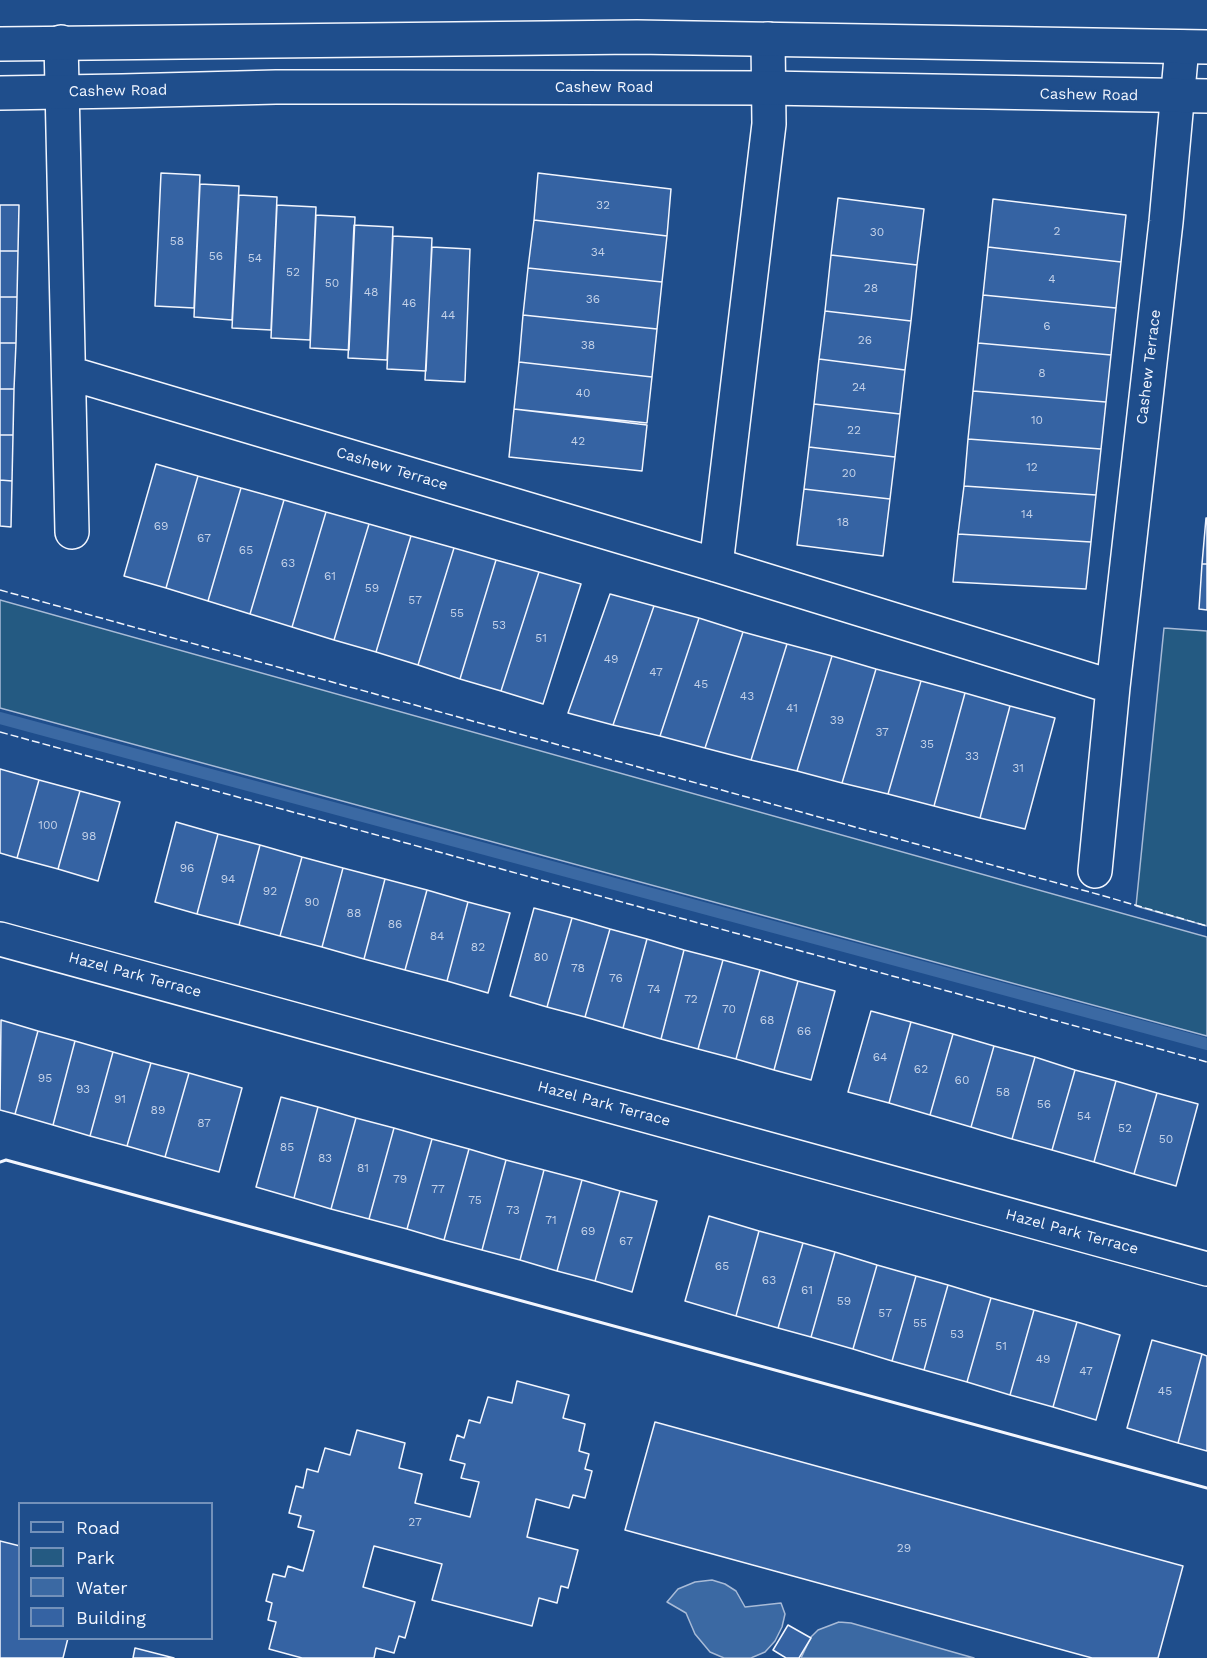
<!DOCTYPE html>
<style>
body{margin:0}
#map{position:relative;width:1207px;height:1658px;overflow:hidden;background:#1f4e8c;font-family:"Work Sans",sans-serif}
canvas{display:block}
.legend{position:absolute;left:18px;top:1502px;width:195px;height:138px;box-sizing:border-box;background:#1f4e8c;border:2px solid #7391ba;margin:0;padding:8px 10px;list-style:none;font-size:18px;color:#f2f6ff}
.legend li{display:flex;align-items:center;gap:12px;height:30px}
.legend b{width:30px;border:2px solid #7391ba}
</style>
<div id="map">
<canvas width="1207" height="1658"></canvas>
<ul class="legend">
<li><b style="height:8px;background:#1f4e8c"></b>Road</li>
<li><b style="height:16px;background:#245a82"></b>Park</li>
<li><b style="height:16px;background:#3b69a3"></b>Water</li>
<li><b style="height:16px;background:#3563a3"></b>Building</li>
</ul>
</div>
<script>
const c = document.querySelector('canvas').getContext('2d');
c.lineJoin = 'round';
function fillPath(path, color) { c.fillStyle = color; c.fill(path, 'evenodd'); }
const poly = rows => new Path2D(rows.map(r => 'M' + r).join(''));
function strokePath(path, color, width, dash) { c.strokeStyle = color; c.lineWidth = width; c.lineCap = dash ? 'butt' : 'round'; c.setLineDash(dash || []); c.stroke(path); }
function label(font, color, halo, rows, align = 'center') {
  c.font = font + ' "Work Sans",sans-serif'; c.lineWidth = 4.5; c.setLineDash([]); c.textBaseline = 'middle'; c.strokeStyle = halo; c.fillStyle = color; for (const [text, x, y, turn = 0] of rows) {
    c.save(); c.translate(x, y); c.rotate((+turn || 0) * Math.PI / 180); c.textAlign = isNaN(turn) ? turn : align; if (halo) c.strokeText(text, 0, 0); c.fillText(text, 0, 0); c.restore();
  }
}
const green = poly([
 [0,600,1207,937,1207,1036,0,708,0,600],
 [1164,628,1207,631,1207,926,1136,906,1164,628]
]);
const water = poly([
 [712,1580,725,1584,736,1591,745,1607,781,1603,785,1614,782,1627,775,1641,765,1652,751,1658,724,1658,710,1652,695,1634,686,1613,667,1602,678,1589,695,1582,712,1580],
 [839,1622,851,1623,974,1658,801,1658,811,1637,818,1630,839,1622]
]);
const stream = poly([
 [0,718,1207,1044]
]);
const building = poly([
 [161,173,200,175,194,308,155,306,161,173],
 [538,173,671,189,667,236,534,220,538,173],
 [200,184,239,186,232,320,194,317,200,184],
 [239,195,277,197,271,330,232,328,239,195],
 [838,198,924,209,917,265,831,255,838,198],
 [993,199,1126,215,1121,262,988,247,993,199],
 [0,205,19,205,18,251,0,251,0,205],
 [277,205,316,207,310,340,271,338,277,205],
 [316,215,355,217,349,350,310,348,316,215],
 [534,220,667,236,662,282,528,268,534,220],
 [354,225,393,227,387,360,348,358,354,225],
 [393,236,432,238,426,371,387,369,393,236],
 [432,247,470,249,465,382,425,380,432,247],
 [988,247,1121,262,1116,308,983,295,988,247],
 [0,251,18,251,17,297,0,297,0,251],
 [831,255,917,265,911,321,825,311,831,255],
 [528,268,662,282,657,329,523,315,528,268],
 [983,295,1116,308,1111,355,978,343,983,295],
 [0,297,17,297,16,343,0,343,0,297],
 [825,311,911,321,905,370,819,359,825,311],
 [523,315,657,329,652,377,519,362,523,315],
 [0,343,16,343,14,389,0,389,0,343],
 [978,343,1111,355,1106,402,973,391,978,343],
 [819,359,905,370,900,414,814,404,819,359],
 [519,362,652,377,647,423,514,409,519,362],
 [0,389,14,389,13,435,0,435,0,389],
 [973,391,1106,402,1101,449,968,439,973,391],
 [814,404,900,414,895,457,809,447,814,404],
 [514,409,647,425,642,471,509,457,514,409],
 [0,435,13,435,12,481,0,480,0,435],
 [968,439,1101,449,1096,495,964,486,968,439],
 [809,447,895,457,890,499,804,489,809,447],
 [156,464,198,476,166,588,124,576,156,464],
 [198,476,241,488,208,601,166,588,198,476],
 [0,480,12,481,11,527,0,526,0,480],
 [964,486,1096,495,1091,542,958,534,964,486],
 [241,488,284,500,250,614,208,601,241,488],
 [804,489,890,499,883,556,797,545,804,489],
 [284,500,326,512,292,627,250,614,284,500],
 [326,512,369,524,334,640,292,627,326,512],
 [1206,518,1207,518,1207,564,1202,564,1206,518],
 [369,524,411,536,376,652,334,640,369,524],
 [958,534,1091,542,1086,589,953,582,958,534],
 [411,536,454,548,418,665,376,652,411,536],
 [454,548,496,560,460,679,418,665,454,548],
 [496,560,539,572,501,691,460,679,496,560],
 [1202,564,1207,564,1207,610,1199,609,1202,564],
 [539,572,581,584,543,704,501,691,539,572],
 [610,594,654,606,613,725,568,713,610,594],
 [654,606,699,618,660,736,613,725,654,606],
 [699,618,743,632,705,748,660,736,699,618],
 [743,632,787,644,751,760,705,748,743,632],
 [787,644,832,656,797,771,751,760,787,644],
 [832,656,876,669,842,783,797,771,832,656],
 [876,669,921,681,888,794,842,783,876,669],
 [921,681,965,693,934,806,888,794,921,681],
 [965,693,1010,706,980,818,934,806,965,693],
 [1010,706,1055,718,1025,829,980,818,1010,706],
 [0,769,39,780,17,858,0,853,0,769],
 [39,780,80,791,58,869,17,858,39,780],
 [80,791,120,802,98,881,58,869,80,791],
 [176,822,218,834,197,914,155,902,176,822],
 [218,834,260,845,239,925,197,914,218,834],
 [260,845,302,857,280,936,239,925,260,845],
 [302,857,343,868,322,947,280,936,302,857],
 [343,868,385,879,364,959,322,947,343,868],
 [385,879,427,890,405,970,364,959,385,879],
 [427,890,468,902,447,981,405,970,427,890],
 [468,902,510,913,488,993,447,981,468,902],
 [534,908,572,918,547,1007,510,996,534,908],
 [572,918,610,929,585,1017,547,1007,572,918],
 [610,929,647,939,623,1028,585,1017,610,929],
 [647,939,684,950,661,1039,623,1028,647,939],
 [684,950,723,960,698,1049,661,1039,684,950],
 [723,960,760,970,736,1059,698,1049,723,960],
 [760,970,798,981,774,1070,736,1059,760,970],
 [798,981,835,991,811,1080,774,1070,798,981],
 [871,1011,911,1022,889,1103,848,1092,871,1011],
 [1,1020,38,1031,15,1114,0,1110,1,1020],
 [911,1022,953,1034,930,1115,889,1103,911,1022],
 [38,1031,75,1041,53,1125,15,1114,38,1031],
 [953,1034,994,1046,971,1127,930,1115,953,1034],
 [75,1041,113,1052,90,1136,53,1125,75,1041],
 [994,1046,1035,1057,1012,1139,971,1127,994,1046],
 [113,1052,151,1063,127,1146,90,1136,113,1052],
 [1035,1057,1075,1070,1052,1150,1012,1139,1035,1057],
 [151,1063,189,1073,165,1157,127,1146,151,1063],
 [1075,1070,1116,1081,1094,1162,1052,1150,1075,1070],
 [189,1073,242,1088,219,1172,165,1157,189,1073],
 [1116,1081,1157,1093,1134,1174,1094,1162,1116,1081],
 [1157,1093,1198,1104,1176,1186,1134,1174,1157,1093],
 [281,1097,318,1107,294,1198,256,1187,281,1097],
 [318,1107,356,1118,331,1209,294,1198,318,1107],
 [356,1118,394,1128,369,1219,331,1209,356,1118],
 [394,1128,432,1139,407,1229,369,1219,394,1128],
 [432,1139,469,1149,444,1240,407,1229,432,1139],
 [469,1149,506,1160,482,1250,444,1240,469,1149],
 [506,1160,544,1170,520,1260,482,1250,506,1160],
 [544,1170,582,1180,557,1271,520,1260,544,1170],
 [582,1180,620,1191,595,1281,557,1271,582,1180],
 [620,1191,657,1201,632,1292,595,1281,620,1191],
 [709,1216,759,1231,736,1316,685,1301,709,1216],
 [759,1231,803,1243,778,1328,736,1316,759,1231],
 [803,1243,835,1252,811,1337,778,1328,803,1243],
 [835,1252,877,1265,853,1349,811,1337,835,1252],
 [877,1265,916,1276,892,1361,853,1349,877,1265],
 [916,1276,948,1285,924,1370,892,1361,916,1276],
 [948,1285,991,1298,967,1382,924,1370,948,1285],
 [991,1298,1034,1310,1010,1395,967,1382,991,1298],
 [1034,1310,1077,1322,1053,1407,1010,1395,1034,1310],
 [1077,1322,1120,1335,1096,1420,1053,1407,1077,1322],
 [1152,1340,1202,1354,1178,1443,1127,1428,1152,1340],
 [1202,1354,1207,1356,1207,1451,1178,1443,1202,1354],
 [517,1381,569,1395,563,1418,585,1424,579,1451,589,1454,585,1469,592,1471,585,1498,573,1495,569,1508,536,1499,527,1537,578,1550,568,1588,561,1586,557,1603,539,1598,532,1626,432,1600,442,1564,374,1546,363,1587,415,1602,405,1638,399,1636,394,1653,376,1648,374,1658,302,1658,269,1649,276,1622,268,1620,272,1603,266,1601,273,1574,285,1577,288,1566,303,1571,314,1531,298,1527,301,1516,289,1513,296,1486,303,1488,307,1469,318,1472,325,1448,350,1455,357,1430,405,1443,399,1468,422,1474,415,1503,470,1517,479,1482,461,1478,465,1464,450,1460,457,1435,464,1438,469,1420,480,1423,488,1397,512,1403,517,1381],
 [655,1422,1183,1566,1158,1658,1092,1658,625,1530,655,1422],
 [0,1541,20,1546,20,1638,68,1638,63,1658,0,1658,0,1541],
 [788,1625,811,1638,799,1658,786,1658,773,1650,788,1625],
 [135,1648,174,1658,133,1658,135,1648]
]);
const street = poly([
 [61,42,72,532],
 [69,373,716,565,1113,687],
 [716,565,769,124,768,39],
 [1095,871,1113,687,1166,222,1182,47],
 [0,939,1207,1269]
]);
const secondary = poly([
 [0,44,637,37,1207,47],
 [0,93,122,91,276,87,394,87,768,88,1207,96]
]);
const fence = poly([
 [0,590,1104,896,1207,926],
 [0,732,1207,1062]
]);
const wall = poly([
 [0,1162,6,1160,1207,1488]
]);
const numberNames = [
 ["32",603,205],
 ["2",1057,231],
 ["30",877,232],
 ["58",177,241],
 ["34",598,252],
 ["56",216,256],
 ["54",255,258],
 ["52",293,272],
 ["4",1052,279],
 ["50",332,283],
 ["28",871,288],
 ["48",371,292],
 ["36",593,299],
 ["46",409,303],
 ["44",448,315],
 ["6",1047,326],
 ["26",865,340],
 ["38",588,345],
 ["8",1042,373],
 ["24",859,387],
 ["40",583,393],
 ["10",1037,420],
 ["22",854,430],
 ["42",578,441],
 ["12",1032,467],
 ["20",849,473],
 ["14",1027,514],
 ["18",843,522],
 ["69",161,526],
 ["67",204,538],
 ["65",246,550],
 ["63",288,563],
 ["61",330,576],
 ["59",372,588],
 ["57",415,600],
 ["55",457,613],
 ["53",499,625],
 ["51",541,638],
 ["49",611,659],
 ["47",656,672],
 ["45",701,684],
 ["43",747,696],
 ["41",792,708],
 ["39",837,720],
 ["37",882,732],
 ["35",927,744],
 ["33",972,756],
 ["31",1018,768],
 ["100",48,825],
 ["98",89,836],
 ["96",187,868],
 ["94",228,879],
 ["92",270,891],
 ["90",312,902],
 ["88",354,913],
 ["86",395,924],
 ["84",437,936],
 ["82",478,947],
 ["80",541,957],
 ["78",578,968],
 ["76",616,978],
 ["74",654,989],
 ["72",691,999],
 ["70",729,1009],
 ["68",767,1020],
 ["66",804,1031],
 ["64",880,1057],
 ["62",921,1069],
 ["95",45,1078],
 ["60",962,1080],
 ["93",83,1089],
 ["58",1003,1092],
 ["91",120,1099],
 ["56",1044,1104],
 ["89",158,1110],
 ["54",1084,1116],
 ["87",204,1123],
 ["52",1125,1128],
 ["50",1166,1139],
 ["85",287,1147],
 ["83",325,1158],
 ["81",363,1168],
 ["79",400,1179],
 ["77",438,1189],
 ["75",475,1200],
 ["73",513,1210],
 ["71",551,1220],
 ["69",588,1231],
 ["67",626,1241],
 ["65",722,1266],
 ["63",769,1280],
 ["61",807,1290],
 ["59",844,1301],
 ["57",885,1313],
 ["55",920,1323],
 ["53",957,1334],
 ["51",1001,1346],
 ["49",1043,1359],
 ["47",1086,1371],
 ["45",1165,1391],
 ["27",415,1522],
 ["29",904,1548]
];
const streetNames = [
 ["Cashew Road",604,88],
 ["Cashew Road",118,91,-1],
 ["Cashew Road",1089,95,1],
 ["Cashew Terrace",1149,367,-83],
 ["Cashew Terrace",392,469,17],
 ["Hazel Park Terrace",135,975,15],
 ["Hazel Park Terrace",604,1104,15],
 ["Hazel Park Terrace",1072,1232,15]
];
fillPath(green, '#245a82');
strokePath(green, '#a8bbd7', 1.5);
fillPath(water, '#3b69a3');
strokePath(water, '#a8bbd7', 1.5);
strokePath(stream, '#3b69a3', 12);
fillPath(building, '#3563a3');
strokePath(building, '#f2f6ff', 1.5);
strokePath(street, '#f2f6ff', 36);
strokePath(secondary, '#f2f6ff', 36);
strokePath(street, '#1f4e8c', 33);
strokePath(secondary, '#1f4e8c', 33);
strokePath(fence, '#f2f6ff', 1.5, [8, 3]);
strokePath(wall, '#f2f6ff', 3);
label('12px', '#c3d1e8', null, numberNames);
label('15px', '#f2f6ff', '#1f4e8c', streetNames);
</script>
